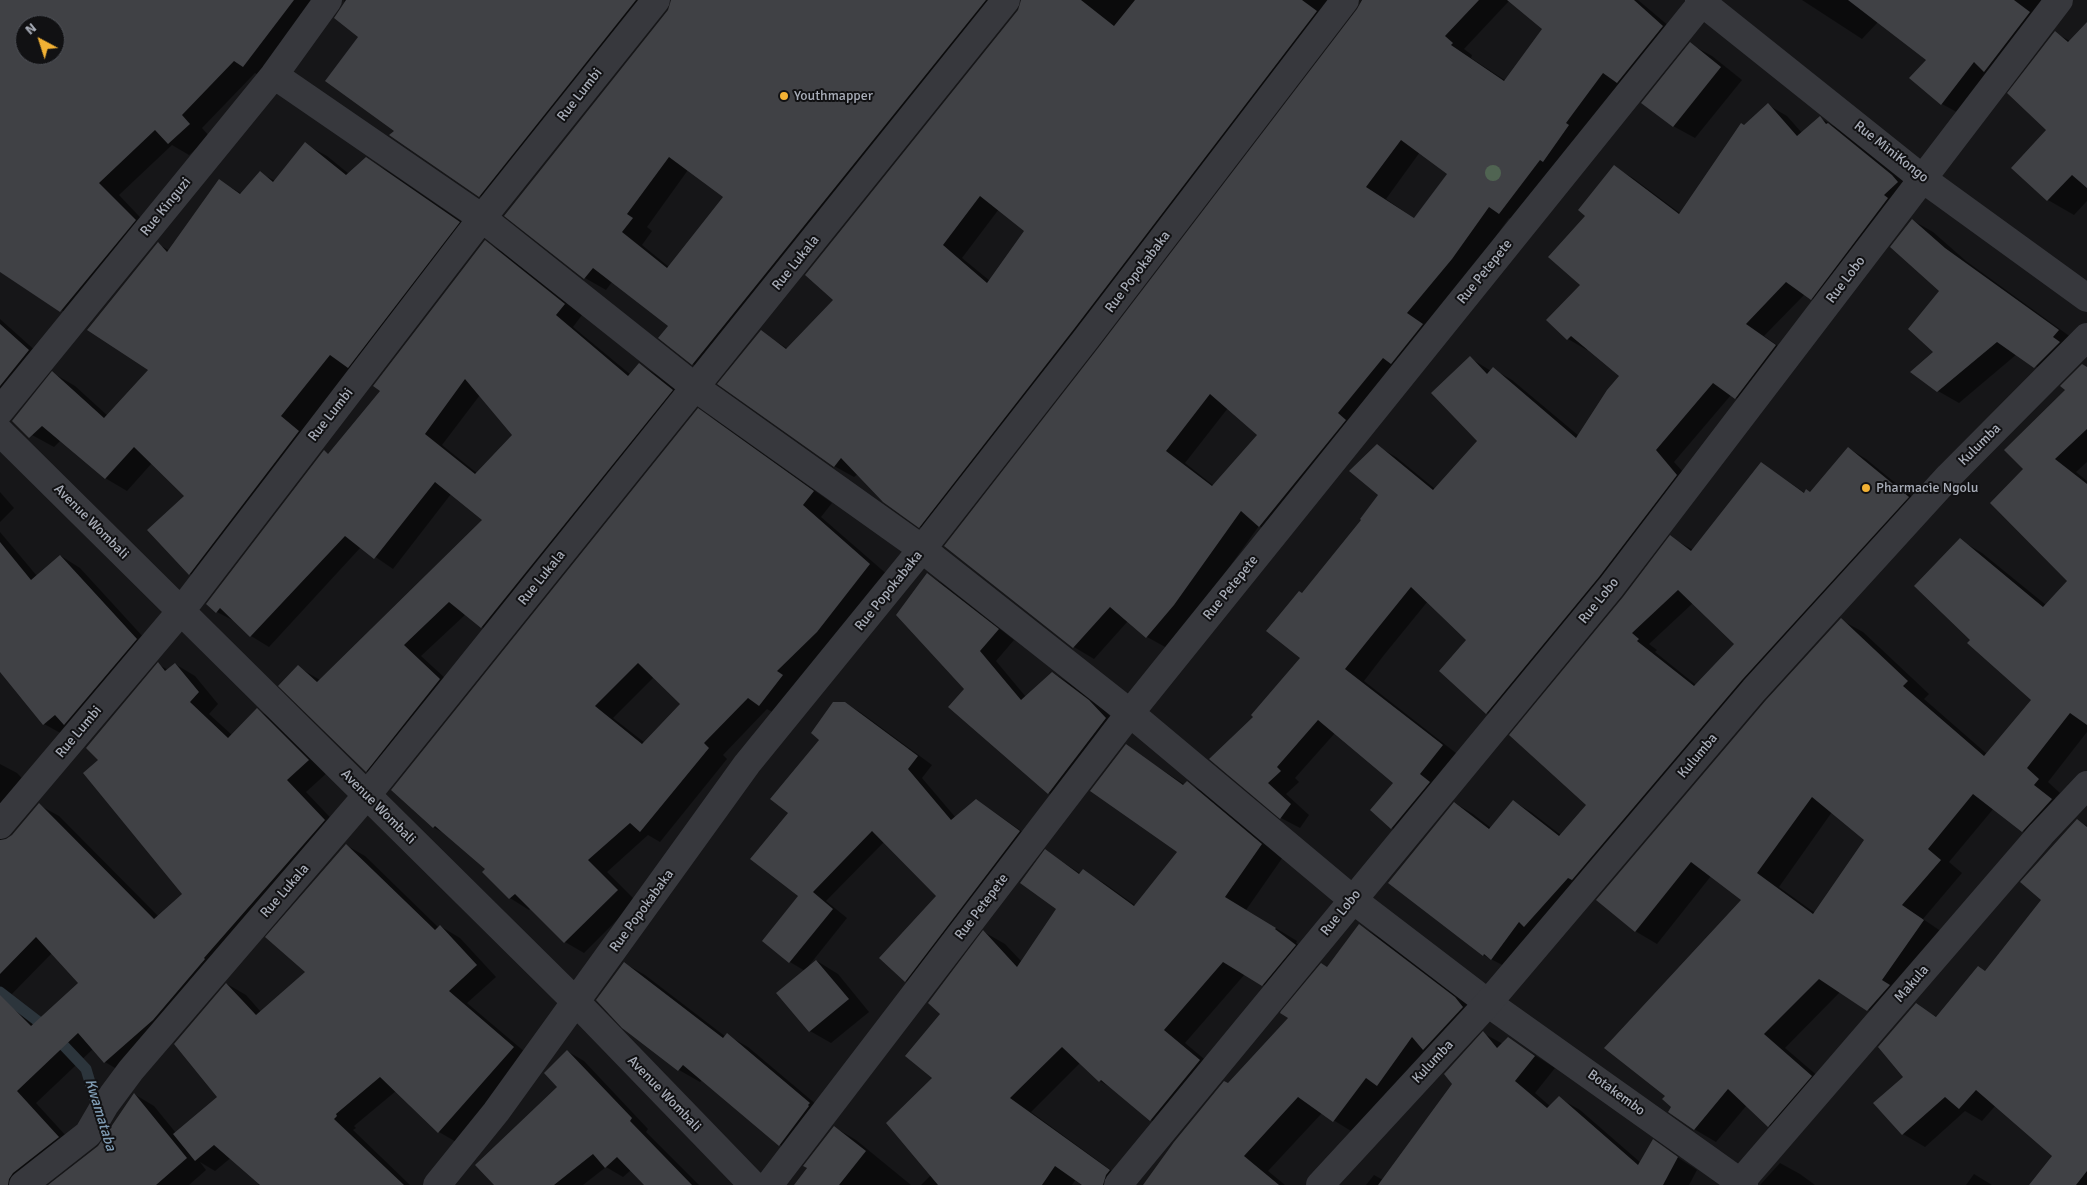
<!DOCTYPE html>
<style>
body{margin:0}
#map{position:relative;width:2087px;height:1185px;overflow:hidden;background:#161618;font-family:Signika,sans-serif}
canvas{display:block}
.north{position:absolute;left:15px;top:15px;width:50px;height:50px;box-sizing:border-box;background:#111113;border:1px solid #4d4f55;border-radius:50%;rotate:320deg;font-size:14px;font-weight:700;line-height:20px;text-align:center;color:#a8adb8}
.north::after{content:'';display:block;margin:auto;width:18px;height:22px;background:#f2b134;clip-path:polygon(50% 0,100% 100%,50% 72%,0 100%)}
</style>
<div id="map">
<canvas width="2087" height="1185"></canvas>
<div class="north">N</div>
</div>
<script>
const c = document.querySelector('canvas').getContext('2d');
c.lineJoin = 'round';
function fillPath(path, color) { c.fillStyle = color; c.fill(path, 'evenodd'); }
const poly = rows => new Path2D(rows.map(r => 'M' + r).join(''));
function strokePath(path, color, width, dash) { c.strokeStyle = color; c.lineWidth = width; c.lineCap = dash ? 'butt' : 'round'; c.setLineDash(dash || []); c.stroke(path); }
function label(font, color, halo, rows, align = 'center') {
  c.font = font + ' Signika,sans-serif'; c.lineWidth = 4; c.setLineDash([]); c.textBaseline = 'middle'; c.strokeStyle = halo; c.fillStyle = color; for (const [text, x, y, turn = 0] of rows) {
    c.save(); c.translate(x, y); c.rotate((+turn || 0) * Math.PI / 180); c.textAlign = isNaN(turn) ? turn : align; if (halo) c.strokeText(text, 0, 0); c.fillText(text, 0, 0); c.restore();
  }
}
const shadow = poly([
 [0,0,340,0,264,78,255,73,202,128,210,137,189,155,172,145,119,195,155,233,82,323,0,271],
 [25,25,55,25,55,55,25,55],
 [344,0,667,0,500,208,480,196,396,131],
 [672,0,1008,0,714,376,693,364,660,338,670,326,612,282,606,290,585,278,506,215,669,10],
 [688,170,724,197,669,267,642,245,652,231,647,227],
 [1054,0,1355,0,940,538,920,527,858,474,854,477,834,466,761,332,788,349,835,300],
 [999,209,1026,231,990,281,962,258],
 [1361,0,1638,0,1683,38,1519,224,1509,218,1280,538,1259,526,1194,616,1167,648,1147,637,1128,621,1094,659,1074,647,946,546,1358,10],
 [1509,1,1543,28,1506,81,1471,58,1472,55,1464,49],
 [1420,152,1448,173,1415,219,1386,199],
 [1228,408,1259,435,1214,486,1185,463],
 [1802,0,2045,0,1962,115,1942,104,1928,60,1878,22,1862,39],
 [2087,24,2087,201,2074,215,2048,200,2013,167,2048,130,2055,33,2070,41],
 [1690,44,1712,56,1742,80,1695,138,1673,126],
 [1768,105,1787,116,1802,133,1820,118,1839,129,1912,187,1830,310,1805,294,1764,336,1794,357,1755,409,1731,395,1674,462,1696,486,1506,724,1487,713,1468,639,1428,601,1384,655,1364,681,1461,757,1411,839,1392,828,1372,810,1395,783,1335,733,1295,778,1299,782,1286,794,1309,815,1300,828,1281,818,1211,759,1255,717,1302,658,1303,594,1363,520,1380,495,1377,446,1396,457,1435,489,1478,441,1470,358,1491,371,1493,369,1512,380,1579,436,1621,375,1588,348,1587,350,1568,339,1581,285,1587,216,1614,167,1633,178,1681,214,1744,126],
 [305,144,327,156,349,174,366,159,388,171,481,235,351,368,303,429,321,444,211,587,190,574,186,496,152,463,127,491,105,478,61,440,54,447,32,435,53,373,75,386,108,416,150,370,158,244,170,251,220,181,242,194,260,173,275,181],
 [1912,220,1933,232,1966,261,2079,343,2056,379,2017,354,1959,403,1938,391,1935,352,1941,290],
 [485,242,503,252,582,315,573,327,631,375,639,364,657,375,690,401,500,637,482,627,466,614,421,656,458,690,384,781,366,771,298,667,320,680,484,520,451,494,393,569,361,547,269,647,251,636,236,622,217,612,207,604,382,391],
 [480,395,514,435,478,474,442,445],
 [0,319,48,362,0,397],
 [2087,368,2087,462,2076,472,2087,481,2087,732,2048,782,2060,793,2055,798,2073,813,2045,843,2023,831,1994,808,1949,862,1962,873,1923,919,1945,934,1890,1023,1840,992,1785,1048,1833,1089,1790,1138,1769,1126,1747,1105,1716,1142,1694,1129,1673,1107,1667,1095,1743,899,1711,876,1657,944,1635,931,1841,620,1863,632,1929,694,1924,699,1987,754,2033,700,1971,640,1960,540,1982,553,2046,605,2069,581,2025,469],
 [1832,812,1865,840,1815,913,1779,887],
 [698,410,717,421,832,503,821,517,889,576,779,716,767,709,723,755,727,759,660,842,648,835,607,872,636,901,584,953,565,942,531,908,529,910,510,898,483,872,487,869,449,836,433,827],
 [654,677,682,704,645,743,613,718],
 [1848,448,1866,459,1926,508,1510,969,1483,955,1455,803,1473,814,1491,828,1513,801,1531,812,1562,836,1588,805,1624,597,1670,537,1693,550,1761,463,1805,493,1811,493],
 [1693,603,1736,644,1696,685,1655,652,1657,650,1649,644],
 [0,492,14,508,0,522],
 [0,532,37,576,61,556,80,568,156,651,64,735,44,724,0,667],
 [927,574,943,584,1014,640,996,661,1026,697,1053,673,1069,683,1105,711,1122,728,1065,803,1049,793,950,707,966,689],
 [158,664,168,670,175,664,195,676,218,704,209,714,232,735,257,710,277,721,328,772,306,792,344,832,125,1074,105,1062,93,1049,36,1103,78,1149,33,1185,0,1185,0,764,17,773,36,793,4,835,5,842,13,836,39,805,59,816,159,917,184,894,100,760],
 [52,953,80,983,36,1024,9,997],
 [845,703,860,712,932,765,922,778,956,818,977,800,1034,840,920,989,906,981,938,896,884,842,826,901,847,918,807,968,817,961,838,974,869,1012,831,1043,810,1031,805,971,790,962,764,941,800,896,790,813,821,739],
 [1126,746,1185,785,1187,783,1209,795,1283,857,1246,910,1297,941,1296,943,1317,958,1284,997,1245,974,1185,1043,1221,1073,1172,1133,1151,1120,1116,1091,1100,1081,1080,1063,1031,1112,1130,1184,1130,1185,1084,1185,1076,1179,1072,1185,921,1185,931,1175,933,1078,942,1014,984,932,1005,944,1022,962,1058,908,1046,851,1081,874,1083,871,1104,883,1136,906,1179,851],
 [2077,820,2087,826,2087,1185,2076,1185,2054,1156,1996,1105,1982,1121,1965,1111,1925,1147,1903,1134,1875,1103,1904,1077,1916,1005,1937,1017,1986,972,2043,900],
 [346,845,365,856,439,928,440,926,460,938,496,977,467,1003,532,1058,458,1143,439,1132,396,1091,354,1126,356,1128,353,1130,410,1185,258,1185,260,1183,233,1156,215,1171,200,1162,206,1170,189,1185,50,1185,99,1147,134,1094,154,1106,176,1133,219,1097,227,984,246,995,261,1012,307,972],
 [1359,925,1384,940,1479,1013,1359,1136,1322,1113,1268,1171,1285,1185,1145,1185,1228,1084,1290,1018],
 [624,963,645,975,726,1037,727,1035,748,1047,830,1116,801,1157,780,1145,703,1079,700,1082,679,1070,623,1027],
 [1483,1033,1503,1044,1508,1038,1555,1068,1535,1093,1551,1107,1559,1098,1580,1110,1641,1163,1653,1141,1697,1170,1689,1185,1366,1185,1374,1175,1383,1180,1453,1084],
 [567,1051,584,1061,648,1129,646,1132,699,1185,646,1185,631,1170,623,1177,606,1167,583,1185,496,1185,558,1087],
 [834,1127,856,1140,911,1185,796,1185],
 [1780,1163,1800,1174,1815,1185,1760,1185],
 [1974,1174,1992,1185,1966,1185]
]);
const stream = poly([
 [0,992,48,1029,86,1069,110,1149]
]);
const building = poly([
 [0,0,294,0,243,67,234,61,182,115,190,124,168,144,155,130,99,183,136,220,60,312,0,272],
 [25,25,55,25,55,55,25,55],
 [346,0,636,0,479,197,389,135,394,131,325,81,358,37,334,18],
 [671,0,986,0,692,365,658,338,668,326,593,268,584,279,504,216,668,10],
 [669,157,723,197,667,268,622,232,633,218,627,214],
 [1021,0,1081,0,1114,26,1135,0,1302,0,1317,11,1074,329,919,528,883,502,841,458,834,467,717,384,761,330,786,349,833,300,805,275,1018,10],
 [980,196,1024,231,987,283,943,245],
 [1362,0,1479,0,1445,36,1453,43,1451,45,1504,81,1542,29,1507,0,1634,0,1663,26,1617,83,1603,73,1566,123,1569,125,1543,162,1540,160,1499,214,1489,207,1452,259,1407,313,1423,324,1391,364,1383,358,1338,413,1346,420,1259,527,1241,511,1174,605,1146,638,1110,607,1073,648,944,546,1098,348,1357,9],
 [1401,140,1447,174,1414,218,1366,187],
 [1210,394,1257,435,1212,486,1166,451],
 [1848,0,2014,0,2030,12,1984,72,1974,62,1941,105,1909,78,1926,60],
 [2087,22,2087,188,2072,175,2047,201,2011,168,2046,130,2007,93,2055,31,2068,42],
 [1690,42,1721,67,1673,127,1641,103],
 [1768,103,1797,136,1820,116,1826,124,1828,123,1892,175,1898,182,1884,195,1888,198,1811,300,1786,282,1746,324,1776,345,1735,399,1713,383,1656,450,1677,475,1599,577,1486,714,1439,671,1466,640,1411,587,1365,644,1345,669,1443,745,1420,774,1430,782,1391,829,1370,810,1393,783,1318,720,1277,767,1281,771,1268,783,1291,804,1280,819,1209,759,1253,717,1251,715,1300,658,1266,631,1299,591,1302,593,1361,520,1360,519,1378,495,1349,471,1377,444,1433,490,1477,441,1431,393,1470,356,1487,374,1493,367,1576,438,1607,390,1619,376,1571,336,1567,340,1546,320,1580,285,1548,257,1585,216,1578,210,1614,165,1679,214,1741,123,1744,125],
 [305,142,346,175,366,157,460,222,348,368,330,355,281,416,299,431,189,575,147,530,184,496,134,447,105,479,42,426,29,438,12,421,52,371,104,418,148,370,87,330,158,242,167,252,219,179,240,194,260,171,273,182],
 [1912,219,1945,248,2059,330,2053,337,2060,342,2034,368,1997,342,1937,392,1910,372,1933,352,1908,329,1939,291,1890,247],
 [485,240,565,304,556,315,628,376,639,363,673,390,481,628,449,602,404,645,440,679,366,772,278,686,298,665,317,682,482,520,435,482,374,559,345,536,250,637,220,608,216,613,206,604,324,450,328,454,380,391,373,386],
 [465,379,512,435,475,474,425,434],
 [0,324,29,350,0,386],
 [2082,364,2087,367,2087,429,2055,459,2087,484,2087,725,2070,713,2027,768,2039,779,2034,785,2052,799,2022,832,1973,794,1928,849,1941,860,1902,905,1924,920,1882,980,1890,985,1867,1011,1819,979,1764,1034,1812,1076,1768,1127,1728,1089,1694,1130,1668,1112,1671,1107,1662,1099,1665,1096,1604,1048,1741,900,1691,862,1635,932,1596,900,1766,700,1841,618,1908,681,1903,686,1984,756,2031,700,1967,643,1970,640,1914,586,1960,538,2043,607,2067,581,1990,503,2023,469,2004,450,2065,390,2060,386],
 [1812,797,1864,840,1813,914,1757,873],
 [698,408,814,491,803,505,870,564,817,632,777,671,783,675,759,706,748,698,704,743,709,748,640,832,630,823,588,860,618,890,564,943,515,894,509,899,482,872,485,869,435,826,433,828,391,790],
 [638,663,680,704,642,744,595,706],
 [1848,447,1909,497,1742,680,1572,880,1568,878,1524,927,1519,922,1491,960,1484,954,1483,956,1388,883,1454,802,1489,829,1513,800,1559,836,1586,805,1509,735,1623,597,1670,535,1691,551,1761,462,1804,493,1806,489,1810,492],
 [1678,590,1734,644,1694,686,1637,641,1639,639,1632,633],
 [0,542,31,580,60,555,137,639,64,725,55,715,43,725,0,672],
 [927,573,999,629,980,651,1021,700,1052,672,1089,700,1106,718,1048,794,948,707,964,689,896,615],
 [158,662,165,671,175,663,199,692,190,702,228,738,257,708,309,760,287,780,325,820,204,958,205,959,153,1020,104,1063,78,1033,17,1091,59,1137,13,1173,9,1179,8,1185,0,1185,0,995,31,1026,78,983,36,937,0,974,0,840,6,839,12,835,39,803,154,919,182,894,83,773,98,760,86,748],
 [833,702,845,702,918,756,908,769,951,820,976,799,1020,831,905,982,879,958,936,896,872,831,813,892,833,909,789,963,762,941,798,896,750,859,788,813,770,799,819,740,811,733],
 [1126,744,1183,785,1187,781,1262,844,1225,897,1276,928,1275,929,1296,945,1262,986,1223,962,1164,1030,1200,1060,1150,1121,1101,1080,1099,1082,1062,1047,1010,1098,1110,1170,1106,1175,1103,1185,1082,1185,1055,1166,1042,1185,938,1185,886,1123,932,1078,905,1056,940,1014,928,1003,983,930,1017,967,1056,909,1020,883,1045,849,1079,874,1083,869,1134,906,1177,852,1090,791],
 [2077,819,2087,827,2087,1171,2076,1185,2029,1185,2052,1156,1976,1090,1959,1109,1945,1097,1902,1135,1873,1103,1903,1077,1878,1047,1916,1003,1936,1017,1978,966,1985,971,2041,900,2020,882],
 [346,844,435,930,440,925,477,965,449,991,514,1047,438,1133,380,1077,336,1114,337,1116,334,1119,404,1185,260,1185,214,1145,195,1161,173,1134,217,1097,174,1044,226,983,256,1015,305,972,265,937],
 [1359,924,1455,997,1463,1007,1423,1050,1412,1037,1377,1086,1366,1078,1333,1122,1298,1097,1244,1156,1279,1185,1143,1185,1174,1142,1224,1081,1228,1083,1288,1018,1280,1013,1281,1011,1321,963,1327,967],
 [816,960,849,999,809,1032,776,993],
 [624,962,723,1038,727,1033,810,1103,808,1105,809,1106,779,1146,683,1065,678,1071,622,1028,596,1000],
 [1483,1031,1497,1048,1508,1037,1535,1056,1515,1081,1547,1108,1559,1096,1638,1165,1653,1139,1678,1157,1663,1185,1378,1185,1452,1084,1444,1074],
 [567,1050,632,1118,630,1121,692,1185,644,1185,617,1157,605,1168,593,1154,554,1185,494,1185,475,1165,557,1087,544,1073],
 [134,1093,187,1158,156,1185,48,1185,98,1146],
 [834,1126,866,1151,839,1185,794,1185,807,1168,803,1166]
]);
const minor = poly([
 [1699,0,1923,179,2087,298],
 [274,75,482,218,696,388,922,549,1130,713,1352,899,1488,1003,1744,1185],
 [0,411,274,75,328,0],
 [0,432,576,1002,753,1185],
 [0,825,181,611,482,218,656,0],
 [23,1185,88,1134,105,1105,131,1070,367,795,1006,0],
 [437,1185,496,1112,747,764,922,549,1086,339,1345,0],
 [769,1185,1130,713,1704,0],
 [1118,1185,1611,587,2059,0],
 [1738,1185,2041,834,2087,785]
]);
const tertiary = poly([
 [1320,1185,1488,1003,1754,690,1949,476,2087,337]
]);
const trees = [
 [1493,173]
];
const markers = [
 [784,96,5,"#f2b134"],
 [1866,488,5,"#f2b134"]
];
const streetNames = [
 ["Rue Lumbi",580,95,-52],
 ["Rue MiniKongo",1891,152,38],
 ["Rue Kinguzi",166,207,-51],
 ["Rue Lukala",796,263,-51],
 ["Rue Popokabaka",1138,272,-53],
 ["Rue Petepete",1485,272,-51],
 ["Rue Lobo",1846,280,-53],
 ["Rue Lumbi",331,415,-52],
 ["Kulumba",1980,445,-45],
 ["Avenue Wombali",91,522,45],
 ["Rue Lukala",542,578,-51],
 ["Rue Petepete",1231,588,-51],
 ["Rue Popokabaka",889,591,-51],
 ["Rue Lobo",1599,601,-51],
 ["Rue Lumbi",79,732,-50],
 ["Kulumba",1698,756,-50],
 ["Avenue Wombali",378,807,45],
 ["Rue Lukala",285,891,-49],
 ["Rue Petepete",982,907,-53],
 ["Rue Popokabaka",642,911,-54],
 ["Rue Lobo",1341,913,-51],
 ["Makula",1912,984,-49],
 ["Kulumba",1433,1062,-47],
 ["Botakembo",1616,1093,36],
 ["Avenue Wombali",664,1094,46]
];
const poiNames = [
 ["Youthmapper",794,96],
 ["Pharmacie Ngolu",1876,488]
];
const waterNames = [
 ["Kwamataba",100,1115,73]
];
fillPath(shadow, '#0007');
strokePath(stream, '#2c353c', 11);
fillPath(building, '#404145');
strokePath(minor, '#37383d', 28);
strokePath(tertiary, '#37383d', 28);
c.fillStyle = '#506452';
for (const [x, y] of trees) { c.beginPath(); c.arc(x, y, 8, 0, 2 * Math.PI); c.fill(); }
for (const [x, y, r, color] of markers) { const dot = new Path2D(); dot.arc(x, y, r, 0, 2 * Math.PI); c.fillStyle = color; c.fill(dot); strokePath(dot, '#111113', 2); }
label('14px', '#a8adb8', '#111113', streetNames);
label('14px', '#a8adb8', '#111113', poiNames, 'left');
label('italic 15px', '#7f9bb3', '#111113', waterNames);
</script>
